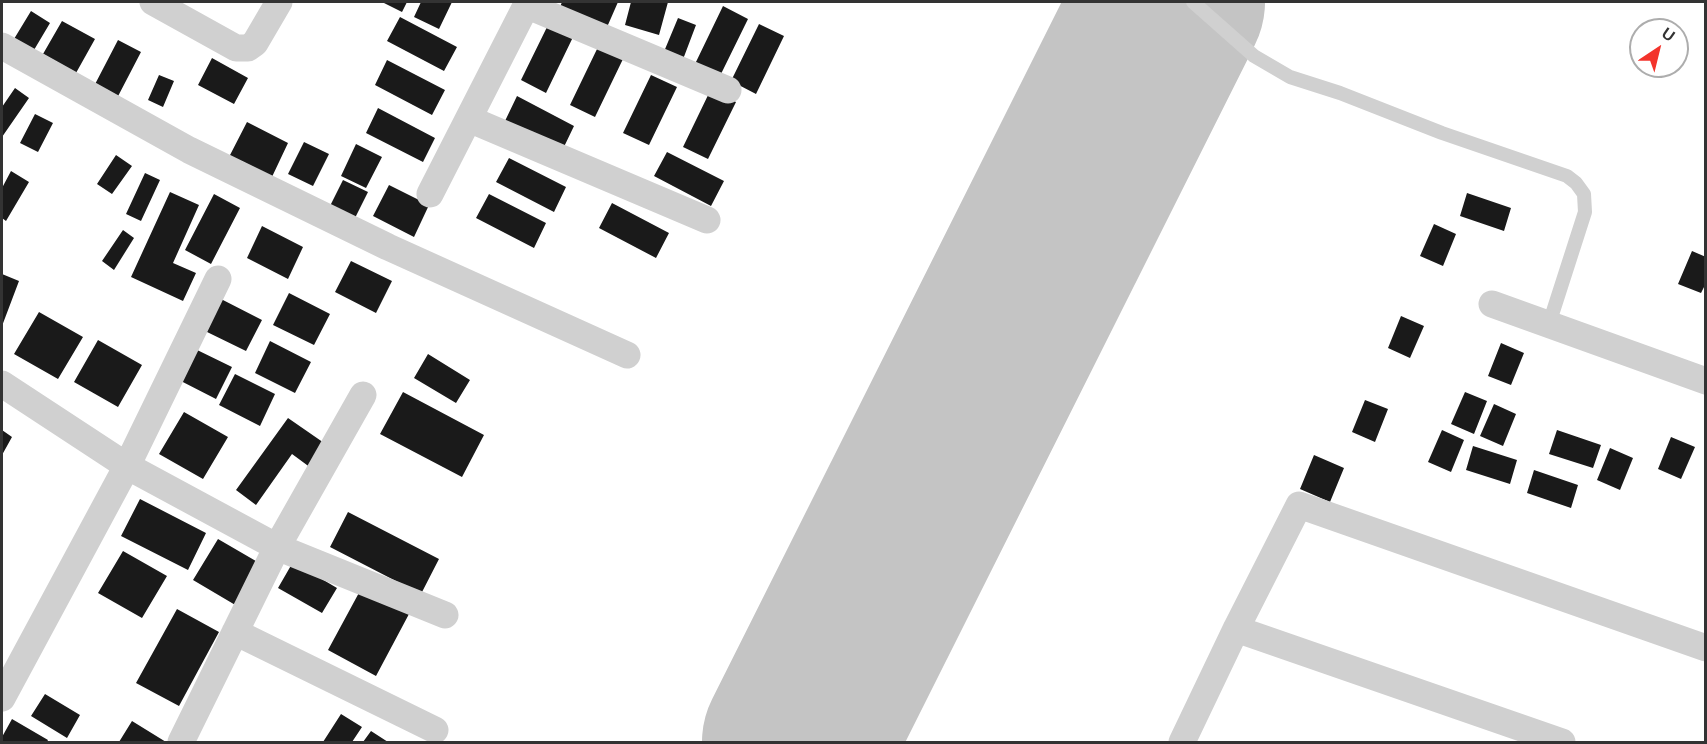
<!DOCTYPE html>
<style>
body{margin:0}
#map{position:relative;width:1707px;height:744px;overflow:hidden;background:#fff;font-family:Arial,sans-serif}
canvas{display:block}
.frame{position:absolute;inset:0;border:3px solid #333;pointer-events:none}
.north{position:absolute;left:1629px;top:18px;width:60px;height:60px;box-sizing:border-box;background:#fff;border:2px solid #adadad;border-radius:50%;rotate:35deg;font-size:16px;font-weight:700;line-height:24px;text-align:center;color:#333}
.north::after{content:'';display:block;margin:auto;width:21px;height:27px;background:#f3332b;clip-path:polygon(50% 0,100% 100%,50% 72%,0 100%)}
</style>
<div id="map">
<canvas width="1707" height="744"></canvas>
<div class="frame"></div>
<div class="north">U</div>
</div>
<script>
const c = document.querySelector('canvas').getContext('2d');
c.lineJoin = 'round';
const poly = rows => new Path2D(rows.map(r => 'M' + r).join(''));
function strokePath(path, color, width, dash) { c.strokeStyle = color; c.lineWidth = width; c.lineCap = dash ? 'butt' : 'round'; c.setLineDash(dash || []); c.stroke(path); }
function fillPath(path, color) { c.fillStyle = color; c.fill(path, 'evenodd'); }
const taxiway = poly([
 [1153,33,1155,2]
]);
const runway = poly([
 [798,742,1169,2]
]);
const building = poly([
 [382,2,407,2,402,12],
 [421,2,452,2,439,29,414,17],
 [562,2,618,2,604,34,557,14],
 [631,2,668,2,659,35,625,25],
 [723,6,748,19,720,76,695,64],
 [31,11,50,23,34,50,14,39],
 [400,17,457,47,444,71,387,41],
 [678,18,696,25,682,62,663,54],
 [62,21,95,39,76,73,43,54],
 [549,23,574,35,546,93,521,80],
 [759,24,784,36,756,94,731,81],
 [118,40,141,52,115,102,92,90],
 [598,47,623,59,595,117,570,105],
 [212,58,248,78,234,104,198,85],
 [387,60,445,90,432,115,375,85],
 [159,75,174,81,163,107,148,100],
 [651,75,677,87,649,145,623,133],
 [15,88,29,98,2,137,2,107],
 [711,89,736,102,708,159,683,147],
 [517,96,574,126,562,151,505,121],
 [378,108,435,138,423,162,366,133],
 [35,114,53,123,38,152,20,143],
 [247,122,288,143,271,179,229,157],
 [304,142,329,154,313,186,288,174],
 [356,144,382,157,366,188,341,176],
 [667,152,724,181,711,206,654,176],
 [116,155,132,166,112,194,97,184],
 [509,158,566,187,554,212,496,182],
 [11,171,29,182,6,221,2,218,2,188],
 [145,173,160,180,141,221,126,214],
 [343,180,368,192,352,224,327,212],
 [389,185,429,205,414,237,373,216],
 [170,192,199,205,173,263,196,273,183,301,131,277],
 [1467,193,1511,208,1504,231,1460,216],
 [214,194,240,208,211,264,185,250],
 [489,194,546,223,534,248,476,218],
 [612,203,669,233,656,258,599,228],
 [1434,224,1456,234,1443,266,1420,256],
 [262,226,303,247,288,279,247,258],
 [123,230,134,238,114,270,102,261],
 [1692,251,1706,257,1706,283,1701,293,1678,284],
 [351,261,392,281,376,313,335,292],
 [2,274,19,281,2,326],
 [289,293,330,314,314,345,273,325],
 [221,299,262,320,246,351,205,331],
 [39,312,83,337,58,379,14,354],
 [1401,316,1424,326,1410,358,1388,348],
 [98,340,142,365,118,407,74,382],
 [270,341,311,362,295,393,255,373],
 [1501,343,1524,353,1511,385,1488,376],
 [191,347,232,367,216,399,175,378],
 [428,354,470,380,456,403,414,378],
 [235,374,275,394,260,426,219,405],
 [403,392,484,435,462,477,380,434],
 [1465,392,1487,401,1474,434,1451,424],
 [1365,400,1388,409,1375,442,1352,432],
 [1494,404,1516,414,1503,446,1480,436],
 [184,412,228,437,203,479,159,454],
 [288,418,327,445,311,468,292,454,256,505,236,490],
 [2,430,12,437,2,455],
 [1442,430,1464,440,1451,472,1428,462],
 [1557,430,1601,445,1593,468,1549,454],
 [1671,437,1695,447,1681,479,1658,469],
 [1473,446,1517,460,1510,484,1466,470],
 [1610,448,1633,458,1620,490,1597,480],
 [1314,455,1344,468,1330,502,1300,489],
 [1534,470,1578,485,1571,508,1527,493],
 [140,499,206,533,188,570,121,536],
 [348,512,439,559,421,594,330,547],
 [218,539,261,564,237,606,193,580],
 [123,551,167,576,142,618,98,593],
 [293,562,337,588,322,613,278,588],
 [361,589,409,614,376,676,328,650],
 [177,609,219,632,179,706,136,683],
 [45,694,80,715,67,738,31,716],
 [341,714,362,727,352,742,323,742],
 [12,719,48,740,47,742,2,742,2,737],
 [132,721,166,742,119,742],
 [371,731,388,742,363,742]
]);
const service = poly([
 [1193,2,1254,56,1290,77,1340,93,1442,133,1567,176,1576,183,1584,194,1585,212,1549,324]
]);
const minor = poly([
 [153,2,236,48,248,48,255,43,279,2],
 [526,5,728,90],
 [2,46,189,150,388,247,627,355],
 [469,119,707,220],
 [430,194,528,2],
 [1492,304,1706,381],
 [2,384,127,466,277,547,445,615],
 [1236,629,1562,742],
 [235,632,435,730],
 [2,698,127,466,218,279],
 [181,742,277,547,363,395],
 [1182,742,1236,629,1299,505,1706,648]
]);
strokePath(taxiway, '#c4c4c4', 76);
strokePath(runway, '#c4c4c4', 192);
fillPath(building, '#1a1a1a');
strokePath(service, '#d0d0d0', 14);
strokePath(minor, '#d0d0d0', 27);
</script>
